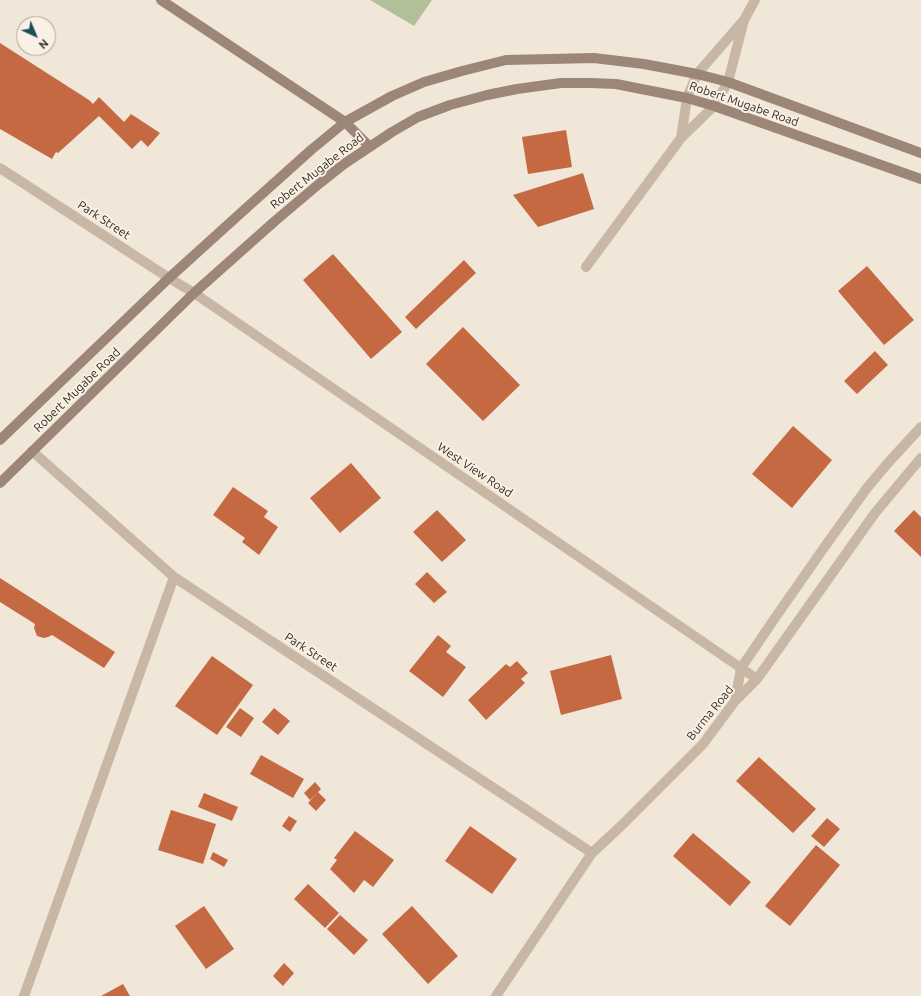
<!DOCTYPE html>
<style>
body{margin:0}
#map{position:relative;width:921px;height:996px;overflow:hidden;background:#f1e7d9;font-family:Ubuntu,sans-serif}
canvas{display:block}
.north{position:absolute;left:16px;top:16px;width:40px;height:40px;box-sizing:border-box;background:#f9f1e5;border:1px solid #aba299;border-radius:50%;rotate:136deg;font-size:11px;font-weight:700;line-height:16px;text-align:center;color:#352c26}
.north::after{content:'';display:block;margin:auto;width:14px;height:18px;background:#1c4f56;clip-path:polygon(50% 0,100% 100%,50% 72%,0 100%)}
</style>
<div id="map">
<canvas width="921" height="996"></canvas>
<div class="north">N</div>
</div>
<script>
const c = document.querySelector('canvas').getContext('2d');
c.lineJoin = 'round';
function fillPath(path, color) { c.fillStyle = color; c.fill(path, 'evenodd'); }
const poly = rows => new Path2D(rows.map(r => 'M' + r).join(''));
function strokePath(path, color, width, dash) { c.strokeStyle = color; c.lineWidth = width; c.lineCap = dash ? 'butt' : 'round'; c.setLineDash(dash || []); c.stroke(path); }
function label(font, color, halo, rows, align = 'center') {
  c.font = font + ' Ubuntu,sans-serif'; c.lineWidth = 4; c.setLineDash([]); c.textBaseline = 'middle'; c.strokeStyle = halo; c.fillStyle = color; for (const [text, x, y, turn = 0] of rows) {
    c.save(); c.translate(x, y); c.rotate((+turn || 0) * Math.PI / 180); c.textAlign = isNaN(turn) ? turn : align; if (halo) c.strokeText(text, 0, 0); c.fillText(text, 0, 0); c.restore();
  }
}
const green = poly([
 [370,0,432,0,414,26]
]);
const building = poly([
 [0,43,89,100,93,104,99,97,124,122,131,114,160,133,148,147,141,140,132,149,99,116,58,153,56,152,52,159,0,129],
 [566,130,572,167,528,174,522,137],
 [583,173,594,209,538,227,513,195],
 [333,254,402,332,371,359,303,280],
 [464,260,476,273,416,329,405,317],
 [867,266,914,320,884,345,838,291],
 [463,327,520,385,483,421,426,364],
 [875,351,888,365,857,394,844,381],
 [793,426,832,460,792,508,752,474],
 [351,463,381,498,340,533,310,498],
 [233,487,268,511,264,517,278,527,259,555,242,542,245,538,213,515],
 [437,510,466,540,442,562,413,532],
 [914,510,921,517,921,557,894,531],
 [427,572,447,592,434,603,415,584],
 [0,578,115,652,104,668,52,635,48,637,44,638,37,636,34,628,35,624,0,602],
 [438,635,451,646,446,652,466,667,443,697,409,671],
 [611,655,622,699,561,715,550,671],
 [212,656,253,685,217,735,175,706],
 [517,661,528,673,521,679,525,683,486,720,468,700,506,664,510,667],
 [240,708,254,718,241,737,226,727],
 [274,708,290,721,278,735,262,722],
 [261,755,304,779,293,798,250,774],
 [759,757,816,809,793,833,736,781],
 [315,782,321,789,310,800,304,793],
 [318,792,326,800,316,811,308,803],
 [204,793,238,807,232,821,198,807],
 [171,810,216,824,203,864,158,850],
 [289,816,297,821,290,832,282,826],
 [827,818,840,829,824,847,811,836],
 [470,826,517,859,492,894,445,861],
 [355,831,394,860,373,887,364,880,354,893,330,869,337,860,334,858],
 [693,833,751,882,730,906,673,856],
 [816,845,840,865,790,926,765,906],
 [213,852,228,860,224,867,210,859],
 [308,884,339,913,325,928,294,899],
 [204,906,234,949,206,969,175,926],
 [412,906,458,956,428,984,382,934],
 [340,915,368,940,354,955,327,929],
 [284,963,294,973,283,986,273,976],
 [123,984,130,996,101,996]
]);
const street = poly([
 [681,138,687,98,697,74,744,20,755,0],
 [0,168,169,278,194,293,757,679],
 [586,267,681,138,714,106,728,82,744,20],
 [32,451,174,577,592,853],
 [735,701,741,668,777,615,828,542,867,488,887,464,921,427],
 [24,996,174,577],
 [496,996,592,853,621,826,703,744,735,701,757,679,875,513,921,458]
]);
const secondary = poly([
 [161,0,345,122,370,147],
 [0,440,169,278,243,211,311,150,345,122,392,96,424,82,462,71,506,60,594,58,644,64,697,74,728,82,921,153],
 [0,483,194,293,275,221,320,183,344,164,392,132,418,117,450,105,487,95,517,89,561,83,591,83,616,84,687,98,714,106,921,179]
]);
const streetNames = [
 ["Robert Mugabe Road",744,104,19],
 ["Robert Mugabe Road",317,171,-38],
 ["Park Street",104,220,33],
 ["Robert Mugabe Road",77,390,-44],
 ["West View Road",475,470,34],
 ["Park Street",311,652,33],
 ["Burma Road",710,713,-51]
];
fillPath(green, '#b1c099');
fillPath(building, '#c56943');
strokePath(street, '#c9b7a5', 10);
strokePath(secondary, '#9c8677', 10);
label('12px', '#352c26', '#f9f1e5', streetNames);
</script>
